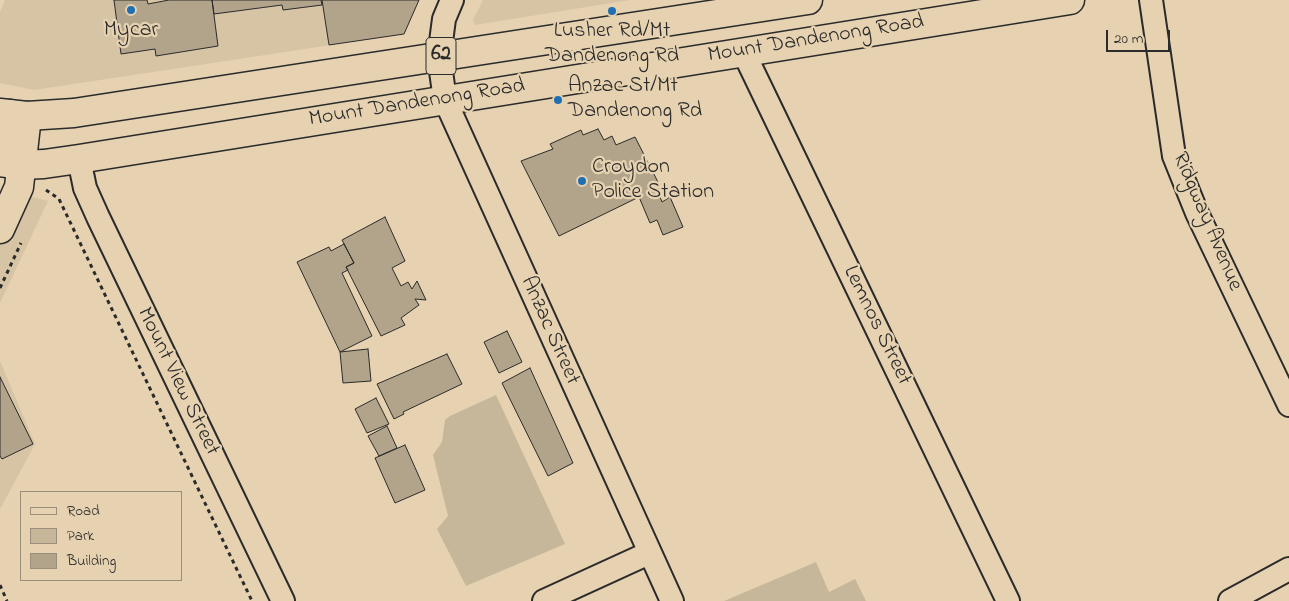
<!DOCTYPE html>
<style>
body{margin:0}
#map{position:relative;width:1289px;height:601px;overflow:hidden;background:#e6d2b0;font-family:"Indie Flower",sans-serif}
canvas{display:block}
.legend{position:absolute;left:20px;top:491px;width:162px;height:90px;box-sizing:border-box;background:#e6d2b0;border:1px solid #9b8f7b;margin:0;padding:6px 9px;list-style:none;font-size:15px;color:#2b2b2b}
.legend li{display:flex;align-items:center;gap:10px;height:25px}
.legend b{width:25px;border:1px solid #9b8f7b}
.scale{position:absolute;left:1106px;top:30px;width:64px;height:22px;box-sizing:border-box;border:2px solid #2b2b2b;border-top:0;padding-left:6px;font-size:15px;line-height:18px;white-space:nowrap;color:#2b2b2b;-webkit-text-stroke:4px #e6d2b0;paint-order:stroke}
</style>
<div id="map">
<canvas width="1289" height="601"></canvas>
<ul class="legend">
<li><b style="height:6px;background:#e6d2b0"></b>Road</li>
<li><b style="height:14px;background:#c7b79a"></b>Park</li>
<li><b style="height:14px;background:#b2a48b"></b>Building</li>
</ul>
<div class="scale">20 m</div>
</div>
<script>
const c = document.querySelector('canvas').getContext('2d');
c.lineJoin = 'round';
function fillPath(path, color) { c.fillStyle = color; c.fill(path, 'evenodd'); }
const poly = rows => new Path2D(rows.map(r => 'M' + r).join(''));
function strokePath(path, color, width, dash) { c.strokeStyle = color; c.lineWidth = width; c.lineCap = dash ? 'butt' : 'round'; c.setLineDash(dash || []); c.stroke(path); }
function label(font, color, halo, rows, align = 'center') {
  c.font = font + ' "Indie Flower",sans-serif'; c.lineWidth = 4.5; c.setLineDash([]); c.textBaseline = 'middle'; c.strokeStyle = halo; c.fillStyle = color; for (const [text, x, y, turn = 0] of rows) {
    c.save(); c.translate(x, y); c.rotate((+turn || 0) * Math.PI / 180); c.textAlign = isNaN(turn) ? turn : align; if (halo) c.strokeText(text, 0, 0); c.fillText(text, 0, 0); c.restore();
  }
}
const built = poly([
 [5,0,419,0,404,34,34,90,0,83,0,12],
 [483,0,630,0,475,25,473,20],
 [0,189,48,201,0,303],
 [0,361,35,444,0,509]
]);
const green = poly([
 [496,395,565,544,466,586,437,529,448,516,433,455,442,442,445,420,450,416],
 [816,562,829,592,855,579,866,601,724,601]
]);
const building = poly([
 [114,0,147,0,148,4,169,0,212,0,218,46,156,56,155,49,121,54,114,0],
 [212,0,321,0,322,5,283,10,282,5,214,14,212,0],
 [322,0,419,0,404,34,329,45,322,0],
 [598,129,604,140,612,136,616,145,635,137,661,188,657,189,662,202,670,197,683,227,663,235,657,220,650,223,639,197,559,236,521,161,553,149,550,144,581,130,583,135,598,129],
 [385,217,405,261,392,268,401,286,408,282,412,289,417,281,426,300,415,299,419,305,401,318,405,325,381,336,346,267,354,263,342,240,385,217],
 [344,244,354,263,346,267,348,270,342,273,372,336,340,352,297,262,329,247,331,251,344,244],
 [507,331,522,362,499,373,484,342,507,331],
 [368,349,371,381,343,383,340,352,368,349],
 [447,354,462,384,403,412,404,414,394,419,377,384,447,354],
 [530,368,573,463,548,476,502,383,530,368],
 [0,377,33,444,2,459,0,456,0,377],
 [376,398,389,424,367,433,355,409,376,398],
 [387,426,397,448,379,456,368,436,387,426],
 [405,445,425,490,395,503,375,458,405,445]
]);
const path = poly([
 [46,190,59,199,252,601],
 [0,288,21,243],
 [0,585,7,601]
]);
const street = poly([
 [452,0,444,19,439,57,445,100,672,601],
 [1151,0,1174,156,1197,213,1289,405],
 [743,51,1008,601],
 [79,159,85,188,98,217,283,601],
 [544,601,649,553],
 [1230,601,1289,569]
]);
const secondary = poly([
 [0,150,10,114],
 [0,229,19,187,27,116]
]);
const primary = poly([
 [0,113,27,116,74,113,808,0],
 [0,162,21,165,44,164,79,159,1070,0]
]);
const markers = [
 [131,10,5,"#1f6fb2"],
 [612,11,5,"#1f6fb2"],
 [558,100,5,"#1f6fb2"],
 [582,181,5,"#1f6fb2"]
];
const shields = [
 [441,56,30]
];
const shieldNames = [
 ["62",441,56]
];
const poiNames = [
 ["Mycar",131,31],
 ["Lusher Rd/Mt",612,32],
 ["Dandenong Rd",612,57],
 ["Anzac St/Mt",568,87,"left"],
 ["Dandenong Rd",568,112,"left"],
 ["Croydon",592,168,"left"],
 ["Police Station",592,193,"left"]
];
const streetNames = [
 ["Mount Dandenong Road",816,40,-9],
 ["Mount Dandenong Road",417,104,-9],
 ["Ridgway Avenue",1206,222,67],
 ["Lemnos Street",876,326,64],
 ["Anzac Street",549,331,66],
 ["Mount View Street",177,382,64]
];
fillPath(built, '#d6c4a5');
fillPath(green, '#c7b79a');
fillPath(building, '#b2a48b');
strokePath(building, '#2b2b2b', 1);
strokePath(street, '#2b2b2b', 26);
strokePath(secondary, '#2b2b2b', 31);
strokePath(primary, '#2b2b2b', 31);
strokePath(path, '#2b2b2b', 3, [4, 4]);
strokePath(street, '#e6d2b0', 22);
strokePath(secondary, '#e6d2b0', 28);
strokePath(primary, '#e6d2b0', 28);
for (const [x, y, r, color] of markers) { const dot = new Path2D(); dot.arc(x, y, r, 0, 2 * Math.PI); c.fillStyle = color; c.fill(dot); strokePath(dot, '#e6d2b0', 2); }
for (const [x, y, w] of shields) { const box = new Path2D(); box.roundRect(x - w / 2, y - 18.5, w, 37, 4); c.fillStyle = '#e6d2b0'; c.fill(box); strokePath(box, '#2b2b2b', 1); }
label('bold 21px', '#2b2b2b', null, shieldNames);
label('22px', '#2b2b2b', '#e6d2b0', poiNames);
label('22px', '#2b2b2b', '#e6d2b0', streetNames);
</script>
